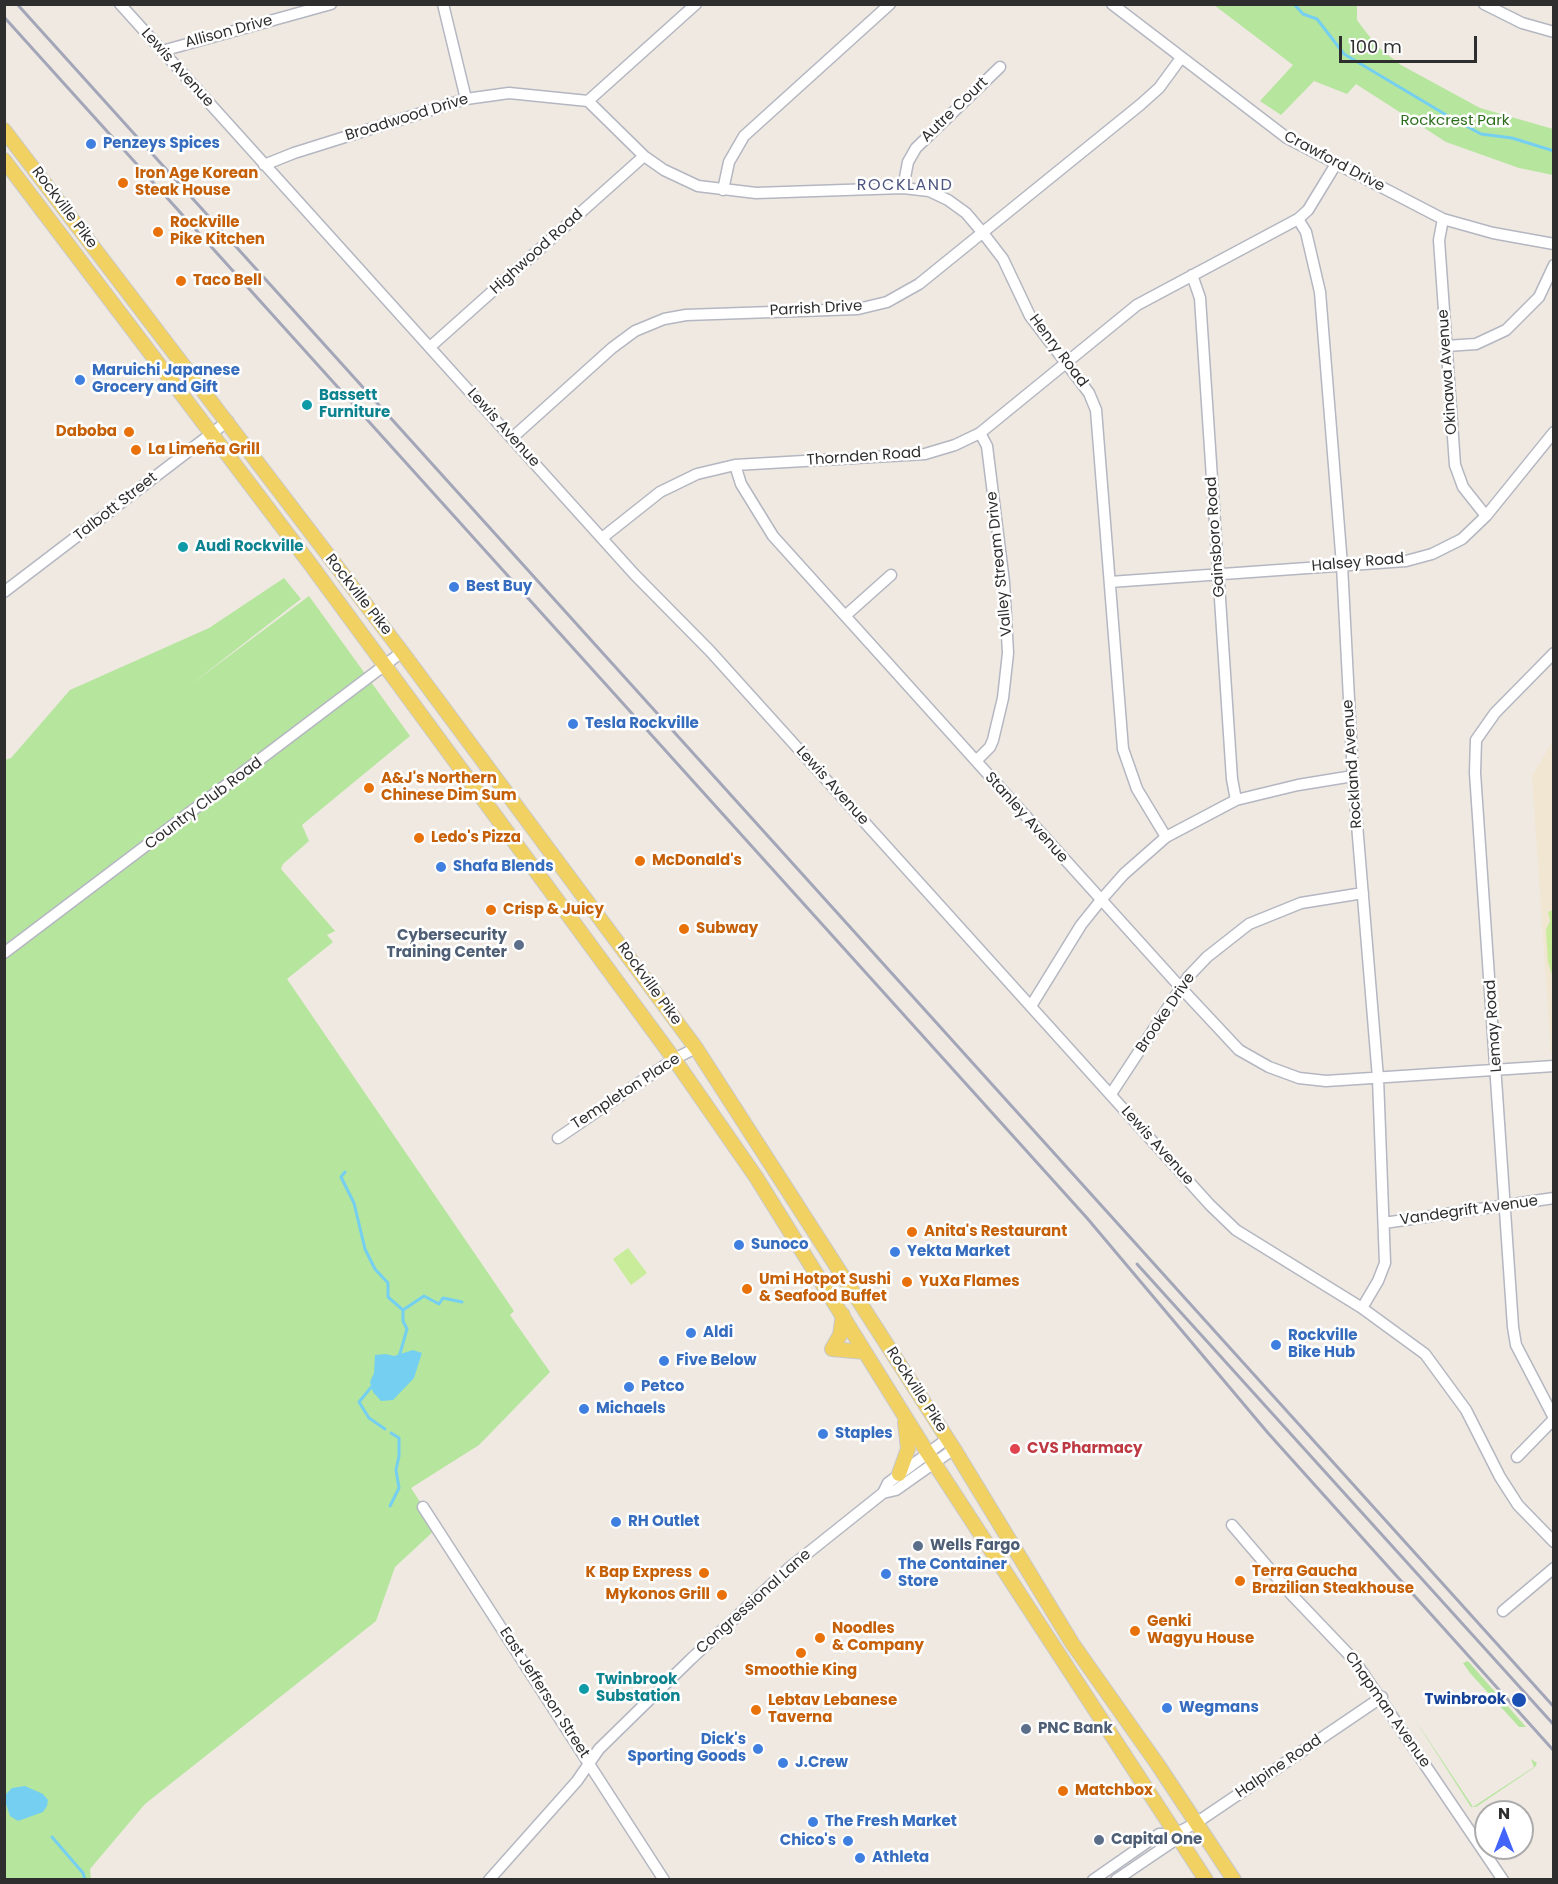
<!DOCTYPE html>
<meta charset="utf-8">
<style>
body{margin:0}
#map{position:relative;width:1558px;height:1884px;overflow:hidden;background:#efe9e1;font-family:Poppins,sans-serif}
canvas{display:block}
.frame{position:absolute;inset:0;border:6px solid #2e2e2e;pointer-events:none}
.north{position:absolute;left:1474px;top:1800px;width:60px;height:60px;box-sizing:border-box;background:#fff;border:2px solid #ababab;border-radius:50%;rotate:0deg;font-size:16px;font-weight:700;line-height:24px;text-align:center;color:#2e2e2e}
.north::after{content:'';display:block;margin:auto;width:21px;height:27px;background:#4264fb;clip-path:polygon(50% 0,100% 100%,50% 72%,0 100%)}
.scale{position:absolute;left:1339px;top:36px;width:138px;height:27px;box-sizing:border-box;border:3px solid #2e2e2e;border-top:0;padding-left:8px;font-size:18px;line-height:21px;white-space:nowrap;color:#2e2e2e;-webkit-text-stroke:4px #fff;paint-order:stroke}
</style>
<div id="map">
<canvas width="1558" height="1884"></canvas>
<div class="frame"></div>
<div class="north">N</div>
<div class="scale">100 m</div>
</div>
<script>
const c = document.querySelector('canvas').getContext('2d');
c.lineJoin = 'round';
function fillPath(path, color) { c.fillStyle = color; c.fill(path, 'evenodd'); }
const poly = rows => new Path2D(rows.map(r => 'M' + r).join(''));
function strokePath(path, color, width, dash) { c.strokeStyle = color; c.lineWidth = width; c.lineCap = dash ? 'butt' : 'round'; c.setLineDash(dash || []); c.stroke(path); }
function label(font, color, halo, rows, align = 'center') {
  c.font = font + ' Poppins,sans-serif'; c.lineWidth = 5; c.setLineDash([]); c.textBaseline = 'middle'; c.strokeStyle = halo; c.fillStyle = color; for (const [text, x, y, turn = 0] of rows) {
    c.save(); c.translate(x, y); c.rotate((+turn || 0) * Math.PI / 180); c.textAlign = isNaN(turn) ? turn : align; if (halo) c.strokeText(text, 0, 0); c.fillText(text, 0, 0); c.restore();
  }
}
const education = poly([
 [1553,741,1553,1053,1551,1053,1532,776]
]);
const green = poly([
 [1214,5,1357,5,1357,20,1366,32,1379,48,1401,65,1480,108,1553,129,1553,175,1519,168,1446,142,1356,84,1347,94,1314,81,1281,115,1260,101,1293,65],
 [284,578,301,599,189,686,309,596,410,736,302,825,309,841,283,864,281,869,335,931,327,935,333,942,287,979,514,1311,510,1315,550,1372,479,1445,411,1488,437,1528,395,1567,376,1621,145,1804,90,1869,91,1879,5,1880,5,760,11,758,70,690,209,628],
 [1468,1661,1526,1727,1519,1727,1470,1673,1463,1663],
 [1412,1715,1473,1807,1534,1767,1531,1759,1537,1763,1535,1767,1476,1807,1471,1807]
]);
const pitch = poly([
 [1553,910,1554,910,1553,978,1548,962,1546,930,1550,921,1548,912],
 [628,1248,647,1273,631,1285,613,1259]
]);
const water = poly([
 [413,1350,422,1353,414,1378,393,1400,381,1401,373,1392,370,1382,374,1373,375,1355,386,1354,394,1356],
 [25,1786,43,1794,48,1800,47,1806,43,1812,18,1821,10,1816,6,1804,6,1794,12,1788]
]);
const stream = poly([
 [1294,4,1303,14,1317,19,1344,54,1448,116,1481,134,1512,138,1554,151],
 [345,1172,341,1177,354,1203,365,1249,375,1269,388,1283,388,1297,403,1310],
 [399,1357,407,1329,403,1321,403,1310,424,1296,439,1304,443,1298,462,1302],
 [373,1385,359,1402,369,1418,385,1429],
 [390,1506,399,1488,396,1470,399,1456,399,1438,391,1433],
 [52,1837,83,1873,85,1880]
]);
const minor = poly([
 [120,4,635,575,710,651,1210,1205,1236,1230,1362,1308,1425,1354,1466,1410,1500,1477,1518,1505,1554,1542],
 [443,4,466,99],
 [1112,4,1287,138,1443,219,1493,233,1554,244],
 [1484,4,1522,23,1554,32],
 [162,51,331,4],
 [588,101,644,156,664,170,698,186,756,193,903,188,929,191,948,200,966,213,983,233,1003,259,1030,316,1089,393,1096,410,1123,749,1137,789,1166,837],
 [264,165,294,153,466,99,509,93,588,101,696,4],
 [903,188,908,162,916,148,1000,67],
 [723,190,729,162,744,136,890,4],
 [1298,219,1306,232,1320,292,1342,565,1353,776,1378,1078,1385,1263,1378,1281,1362,1308],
 [1443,219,1439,240,1455,465,1463,487,1486,516],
 [1192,275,1200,298,1232,779,1236,800],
 [1446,346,1476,344,1506,330,1539,297,1554,265],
 [430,347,644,156],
 [512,438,612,348,635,331,664,319,686,315,858,309,887,302,919,284,1140,105,1159,88,1181,58],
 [735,465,741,484,773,536,1181,988,1239,1050,1269,1067,1299,1078,1326,1081,1554,1066],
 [602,538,660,492,697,474,735,465,925,454,955,445,980,433,1137,305,1298,219,1308,210,1336,164],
 [1110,582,1406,561,1432,554,1462,539,1486,516,1554,432],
 [4,592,228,421],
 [845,616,891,575],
 [1554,653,1495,713,1476,740,1475,773,1513,1327,1516,1345,1554,1418],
 [976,761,990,747,993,740,1003,698,1008,653,1004,582,987,446,980,433],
 [4,953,402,652],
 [1031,1006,1081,925,1101,900,1124,874,1166,837,1236,800,1298,785,1353,776],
 [1111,1094,1188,977,1207,957,1249,924,1301,903,1363,893],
 [558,1138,674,1059,696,1048],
 [1384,1223,1554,1198],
 [1517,1457,1554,1419],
 [883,1493,896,1490,954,1449],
 [423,1507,664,1880],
 [1232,1525,1291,1594,1354,1660,1503,1880],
 [1503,1611,1554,1568],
 [489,1880,577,1781,599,1749,691,1659,789,1568,883,1493,888,1483,947,1439],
 [1093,1880,1159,1834,1175,1834,1196,1823,1382,1697],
 [1116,1880,1172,1842,1175,1834]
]);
const major = poly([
 [4,130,402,652,696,1048,954,1449,1072,1643,1158,1765,1234,1880],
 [4,160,308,561,674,1059,756,1177,927,1452,1206,1880],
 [832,1349,840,1335,843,1315],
 [832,1349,865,1352],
 [899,1474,908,1449,905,1422]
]);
const rail = poly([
 [17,4,1554,1707],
 [4,17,1087,1218,1268,1433,1554,1751],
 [1137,1264,1554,1725]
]);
const markers = [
 [91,144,6,"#3f7fe0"],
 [123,183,6,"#e8710a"],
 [158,232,6,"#e8710a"],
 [181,281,6,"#e8710a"],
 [80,380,6,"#3f7fe0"],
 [307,405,6,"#0f9aa8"],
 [129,432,6,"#e8710a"],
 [136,450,6,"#e8710a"],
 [183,547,6,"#0f9aa8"],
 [454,587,6,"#3f7fe0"],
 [573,724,6,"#3f7fe0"],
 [369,788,6,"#e8710a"],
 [419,838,6,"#e8710a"],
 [640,861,6,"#e8710a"],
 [441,867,6,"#3f7fe0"],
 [491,910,6,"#e8710a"],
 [684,929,6,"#e8710a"],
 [519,945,6,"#5c6f8a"],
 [912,1232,6,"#e8710a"],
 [739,1245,6,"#3f7fe0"],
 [895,1252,6,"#3f7fe0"],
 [907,1282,6,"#e8710a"],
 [747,1289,6,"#e8710a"],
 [691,1333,6,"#3f7fe0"],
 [1276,1345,6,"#3f7fe0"],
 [664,1361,6,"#3f7fe0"],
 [629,1387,6,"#3f7fe0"],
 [584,1409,6,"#3f7fe0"],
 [823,1434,6,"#3f7fe0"],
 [1015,1449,6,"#e0444e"],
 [616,1522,6,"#3f7fe0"],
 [918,1546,6,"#5c6f8a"],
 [704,1573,6,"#e8710a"],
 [886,1574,6,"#3f7fe0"],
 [1240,1581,6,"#e8710a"],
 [722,1595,6,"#e8710a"],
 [1135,1631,6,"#e8710a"],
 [820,1638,6,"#e8710a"],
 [801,1653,6,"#e8710a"],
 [584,1689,6,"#0f9aa8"],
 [1519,1700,8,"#1a4fb4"],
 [1167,1708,6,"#3f7fe0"],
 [756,1710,6,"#e8710a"],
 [1026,1729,6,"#5c6f8a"],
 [758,1749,6,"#3f7fe0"],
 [783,1763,6,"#3f7fe0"],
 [1063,1791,6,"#e8710a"],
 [813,1822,6,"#3f7fe0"],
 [1099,1840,6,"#5c6f8a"],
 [848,1841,6,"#3f7fe0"],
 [860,1858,6,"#3f7fe0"]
];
const streetNames = [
 ["Allison Drive",229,32,-15],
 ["Lewis Avenue",177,68,48],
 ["Autre Court",955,110,-44],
 ["Broadwood Drive",407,118,-17],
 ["Crawford Drive",1334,162,28],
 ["Rockville Pike",64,208,53],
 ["Highwood Road",537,252,-42],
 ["Parrish Drive",816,309,-3],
 ["Henry Road",1058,351,53],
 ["Okinawa Avenue",1448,372,-94],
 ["Lewis Avenue",503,428,48],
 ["Thornden Road",864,457,-4],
 ["Talbott Street",116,507,-38],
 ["Gainsboro Road",1216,537,-94],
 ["Halsey Road",1358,563,-5],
 ["Valley Stream Drive",1000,564,-96],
 ["Rockville Pike",358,595,52],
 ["Rockland Avenue",1353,764,-94],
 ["Lewis Avenue",832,786,48],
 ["Country Club Road",204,804,-37],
 ["Stanley Avenue",1026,818,48],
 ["Rockville Pike",649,984,54],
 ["Brooke Drive",1166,1013,-56],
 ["Lemay Road",1494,1026,-94],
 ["Templeton Place",626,1092,-33],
 ["Lewis Avenue",1157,1146,48],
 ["Vandegrift Avenue",1469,1211,-8],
 ["Rockville Pike",916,1390,57],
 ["Congressional Lane",754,1602,-42],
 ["East Jefferson Street",544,1693,57],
 ["Chapman Avenue",1387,1710,55],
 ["Halpine Road",1279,1767,-34]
];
const parkNames = [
 ["Rockcrest Park",1455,121]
];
const shopNames = [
 ["Penzeys Spices",103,144],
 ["Maruichi Japanese",92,371],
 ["Grocery and Gift",92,388],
 ["Best Buy",466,587],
 ["Tesla Rockville",585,724],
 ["Shafa Blends",453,867],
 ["Sunoco",751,1245],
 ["Yekta Market",907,1252],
 ["Aldi",703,1333],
 ["Rockville",1288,1336],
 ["Bike Hub",1288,1353],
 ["Five Below",676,1361],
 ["Petco",641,1387],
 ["Michaels",596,1409],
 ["Staples",835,1434],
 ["RH Outlet",628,1522],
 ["The Container",898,1565],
 ["Store",898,1582],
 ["Wegmans",1179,1708],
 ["Dick's",746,1740,"right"],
 ["Sporting Goods",746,1757,"right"],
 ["J.Crew",795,1763],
 ["The Fresh Market",825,1822],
 ["Chico's",836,1841,"right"],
 ["Athleta",872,1858]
];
const foodNames = [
 ["Iron Age Korean",135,174],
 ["Steak House",135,191],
 ["Rockville",170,223],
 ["Pike Kitchen",170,240],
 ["Taco Bell",193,281],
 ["Daboba",117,432,"right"],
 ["La Limeña Grill",148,450],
 ["A&J's Northern",381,779],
 ["Chinese Dim Sum",381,796],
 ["Ledo's Pizza",431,838],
 ["McDonald's",652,861],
 ["Crisp & Juicy",503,910],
 ["Subway",696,929],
 ["Anita's Restaurant",924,1232],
 ["Umi Hotpot Sushi",759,1280],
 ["& Seafood Buffet",759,1297],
 ["YuXa Flames",919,1282],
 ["Terra Gaucha",1252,1572],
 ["Brazilian Steakhouse",1252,1589],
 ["K Bap Express",692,1573,"right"],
 ["Mykonos Grill",710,1595,"right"],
 ["Genki",1147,1622],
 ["Wagyu House",1147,1639],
 ["Noodles",832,1629],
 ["& Company",832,1646],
 ["Smoothie King",801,1671,"center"],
 ["Lebtav Lebanese",768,1701],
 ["Taverna",768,1718],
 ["Matchbox",1075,1791]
];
const cultureNames = [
 ["Bassett",319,396],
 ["Furniture",319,413],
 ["Audi Rockville",195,547],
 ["Twinbrook",596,1680],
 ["Substation",596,1697]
];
const serviceNames = [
 ["Cybersecurity",507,936,"right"],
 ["Training Center",507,953,"right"],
 ["Wells Fargo",930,1546],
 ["PNC Bank",1038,1729],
 ["Capital One",1111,1840]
];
const healthNames = [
 ["CVS Pharmacy",1027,1449]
];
const transitNames = [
 ["Twinbrook",1506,1700]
];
const neighbourhoodNames = [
 ["ROCKLAND",905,186]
];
fillPath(education, '#f0e6d1');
fillPath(green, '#b6e59e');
fillPath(pitch, '#c9ec9a');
fillPath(water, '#75cff0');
strokePath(stream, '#75cff0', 3);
strokePath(minor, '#b4b7c1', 13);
strokePath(major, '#c9c9c9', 16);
strokePath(minor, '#fff', 10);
strokePath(major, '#f2d163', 14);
strokePath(rail, '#a3a6b8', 3);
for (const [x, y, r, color] of markers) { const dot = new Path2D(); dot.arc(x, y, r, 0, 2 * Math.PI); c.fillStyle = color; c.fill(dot); strokePath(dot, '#fff', 2); }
label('15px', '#2e2e2e', '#fff', streetNames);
label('15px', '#2c6e1b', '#fff', parkNames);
label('bold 15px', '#366cbe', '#fff', shopNames, 'left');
label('bold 15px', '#c56008', '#fff', foodNames, 'left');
label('bold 15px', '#0d838f', '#fff', cultureNames, 'left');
label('bold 15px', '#4e5e75', '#fff', serviceNames, 'left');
label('bold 15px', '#be3a42', '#fff', healthNames, 'left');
label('bold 15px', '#164399', '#fff', transitNames, 'right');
c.letterSpacing = '1.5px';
label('16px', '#4d5680', '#fff', neighbourhoodNames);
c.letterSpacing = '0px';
</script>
